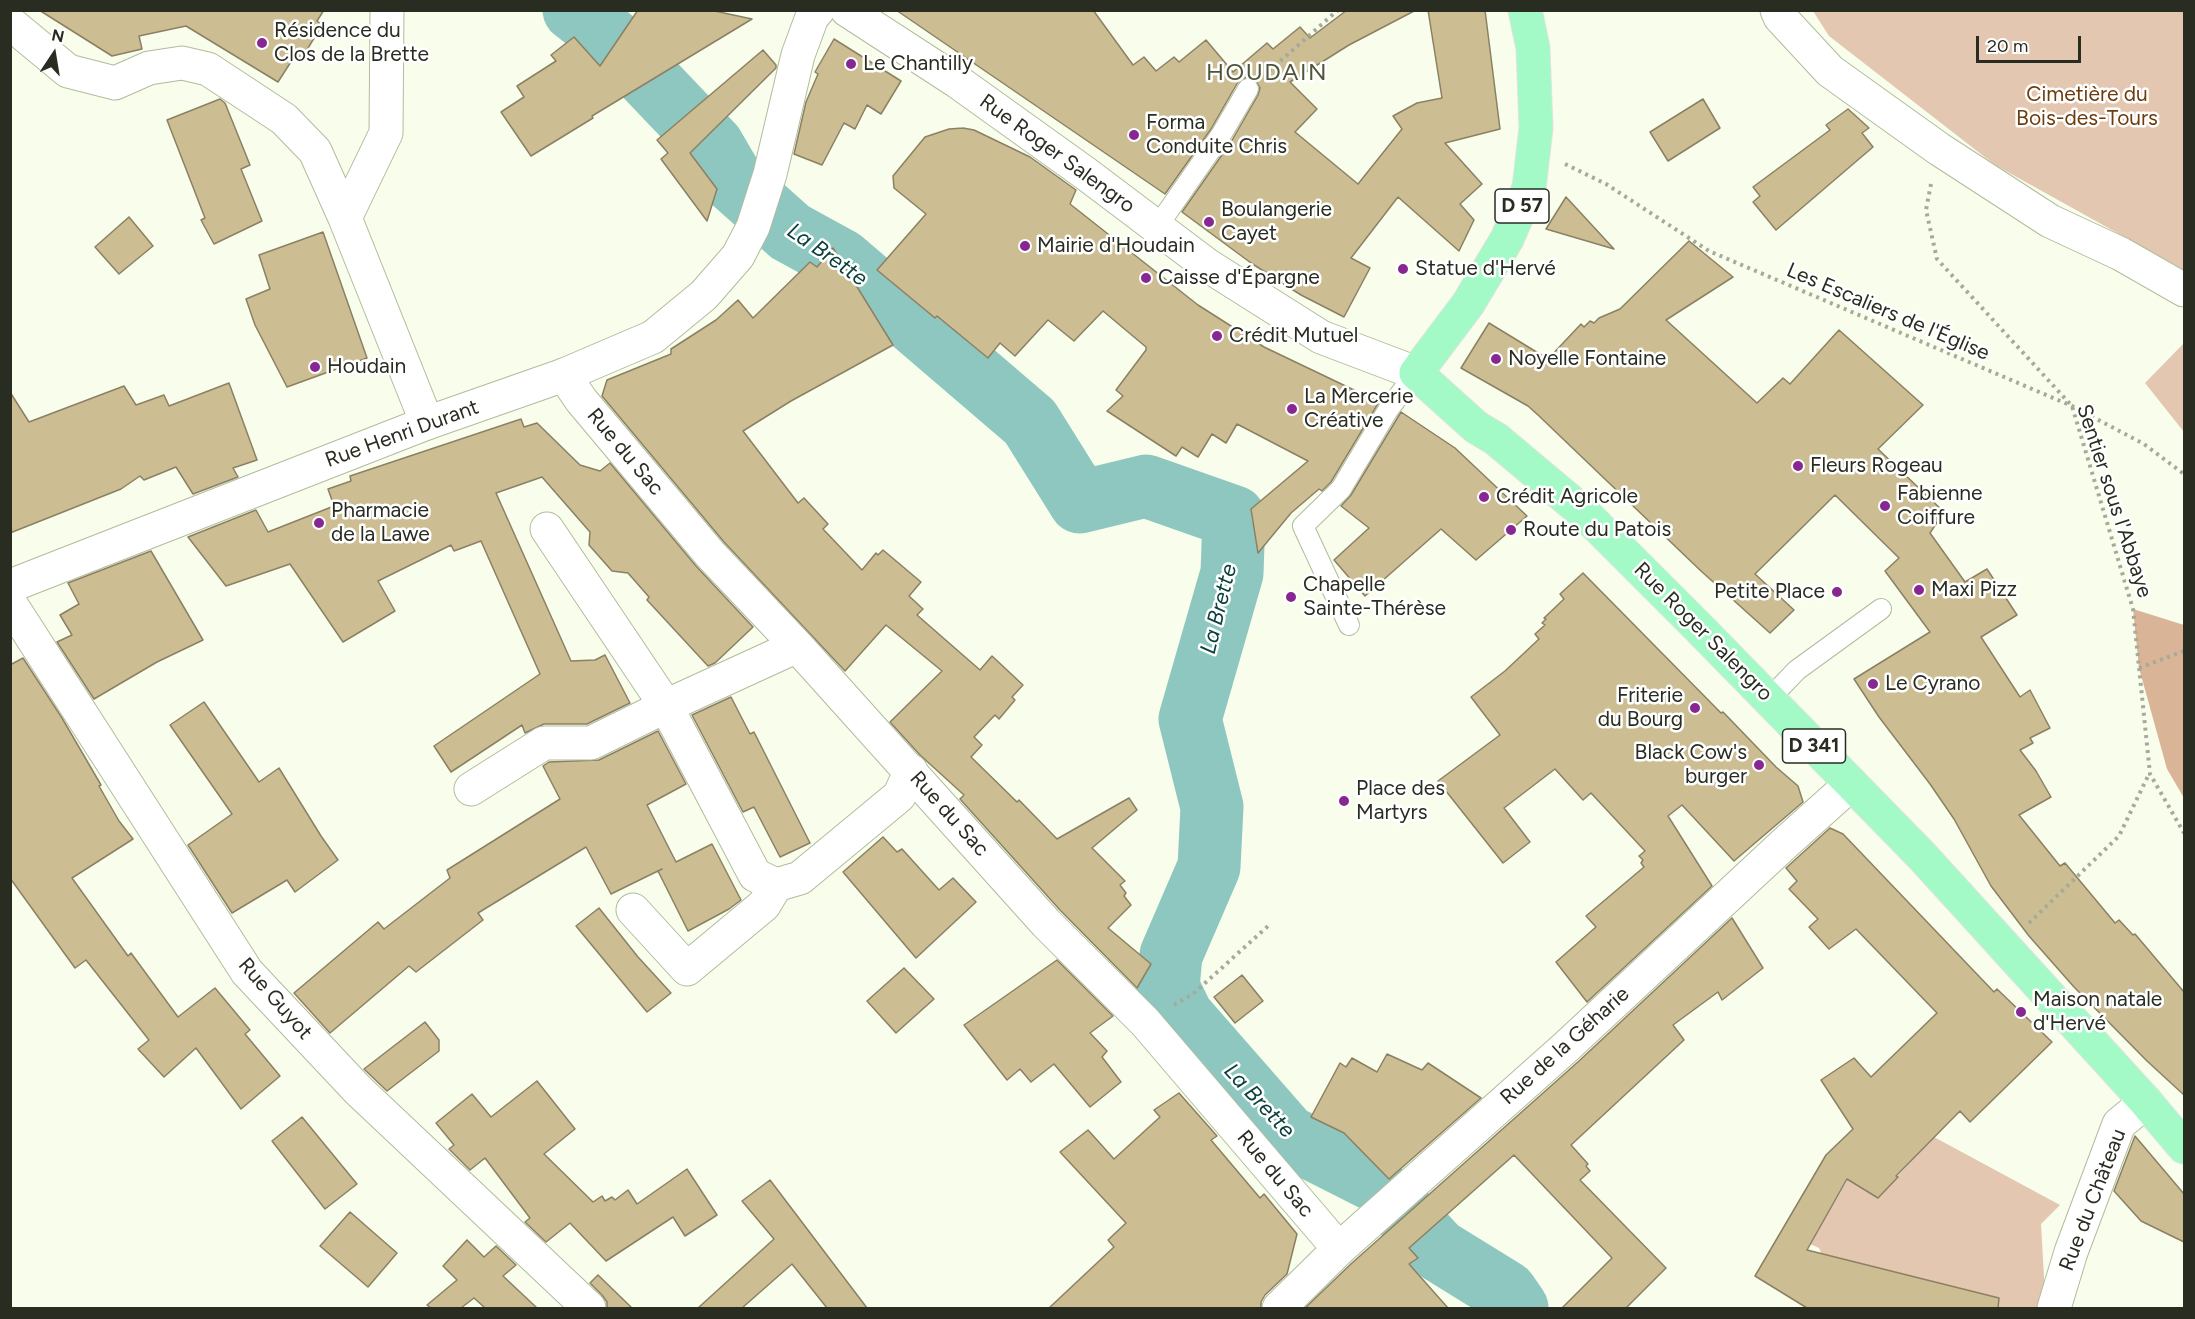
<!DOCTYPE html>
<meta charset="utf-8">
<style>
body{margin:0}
#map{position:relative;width:2195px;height:1319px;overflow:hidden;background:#f8feeb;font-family:Figtree,sans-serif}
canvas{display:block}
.frame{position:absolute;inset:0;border:12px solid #292d21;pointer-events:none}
.north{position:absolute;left:24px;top:24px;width:60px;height:60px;-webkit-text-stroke:4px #fff;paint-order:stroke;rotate:12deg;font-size:16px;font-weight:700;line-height:24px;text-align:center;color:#292d21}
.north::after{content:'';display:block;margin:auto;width:21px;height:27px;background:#292d21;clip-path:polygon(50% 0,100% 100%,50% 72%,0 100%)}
.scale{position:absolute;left:1976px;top:36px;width:105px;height:27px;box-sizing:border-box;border:3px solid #292d21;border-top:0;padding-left:8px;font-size:18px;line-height:21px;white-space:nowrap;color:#292d21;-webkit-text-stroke:4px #fff;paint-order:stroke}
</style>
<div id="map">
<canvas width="2195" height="1319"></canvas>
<div class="frame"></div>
<div class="north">N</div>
<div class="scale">20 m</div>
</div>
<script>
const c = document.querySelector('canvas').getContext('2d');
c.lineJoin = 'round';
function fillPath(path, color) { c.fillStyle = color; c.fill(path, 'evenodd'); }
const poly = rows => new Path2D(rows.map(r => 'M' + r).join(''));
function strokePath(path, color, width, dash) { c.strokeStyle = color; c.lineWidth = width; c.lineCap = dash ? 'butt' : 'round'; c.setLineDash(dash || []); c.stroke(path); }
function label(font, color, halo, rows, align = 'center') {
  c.font = font + ' Figtree,sans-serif'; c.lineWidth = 5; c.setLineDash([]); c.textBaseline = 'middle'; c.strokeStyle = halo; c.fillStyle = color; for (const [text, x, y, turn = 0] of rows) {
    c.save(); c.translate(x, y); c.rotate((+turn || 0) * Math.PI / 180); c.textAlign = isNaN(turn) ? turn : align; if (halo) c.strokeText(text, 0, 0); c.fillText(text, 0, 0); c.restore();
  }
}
const green = poly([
 [1813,11,2184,11,2184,270,1995,165,1829,36],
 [2184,343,2184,432,2145,383],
 [1934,1137,2060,1205,2041,1224,2045,1294,2039,1308,1945,1308,1950,1286,1823,1257,1819,1248,1810,1244,1848,1179,1878,1197]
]);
const forest = poly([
 [2133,609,2184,625,2184,798,2167,769,2139,668]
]);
const river = poly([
 [574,10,610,38,713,146,734,182,790,232,841,260,1030,422,1080,502,1146,486,1234,517,1232,573,1190,719,1212,807,1209,867,1171,955,1168,987,1182,1016,1287,1136,1372,1179],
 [1402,1211,1438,1250,1506,1292,1517,1308]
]);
const building = poly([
 [39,10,324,10,317,21,322,25,302,58,296,54,278,82,186,26,139,36,142,49,112,56,39,10],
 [638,10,710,10,752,19,592,116,593,118,531,156,501,112,524,97,517,86,556,61,551,55,574,37,600,66,638,10],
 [896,10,1093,10,1133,65,1144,57,1156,71,1174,57,1179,62,1206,40,1233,72,1267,43,1273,49,1300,27,1310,38,1347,10,1416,10,1349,45,1290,82,1317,109,1295,132,1358,184,1402,129,1393,116,1417,103,1442,98,1428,10,1485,10,1500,129,1445,143,1482,184,1460,204,1474,220,1459,251,1398,197,1351,258,1370,268,1344,317,1301,295,1251,263,1182,212,1231,142,1258,95,1260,88,1255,79,1248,77,1238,82,1211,129,1165,194,896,10],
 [834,39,901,81,881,114,867,105,855,129,844,123,822,165,794,154,806,102,818,74,815,72,834,39],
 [763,50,776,65,776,68,690,153,717,189,707,221,661,159,668,153,657,140,763,50],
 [220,99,225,103,250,165,241,169,262,221,214,244,201,220,205,218,167,120,220,99],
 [1703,99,1720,128,1668,161,1650,132,1703,99],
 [1848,109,1869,128,1862,133,1873,147,1776,230,1753,202,1760,196,1753,187,1830,130,1826,125,1848,109],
 [963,128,974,130,1030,157,1076,190,1070,204,1198,305,1264,347,1379,402,1331,482,1322,491,1319,489,1291,513,1258,553,1251,509,1308,461,1237,424,1226,443,1212,434,1198,457,1182,447,1176,456,1107,411,1123,396,1116,390,1146,350,1146,347,1103,311,1074,341,1048,320,1015,356,1000,343,988,358,937,316,935,318,877,270,926,214,894,188,893,176,925,137,949,129,963,128],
 [1566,197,1614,249,1546,229,1566,197],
 [129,217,153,246,119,274,95,247,129,217],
 [323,232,367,358,287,387,255,325,246,299,270,289,259,255,323,232],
 [1689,241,1733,277,1666,320,1757,403,1783,378,1790,384,1839,330,1923,405,1878,449,1944,512,1930,533,1965,582,1987,569,2017,615,1981,637,2020,697,2030,690,2050,728,2030,738,2033,743,2020,750,2036,771,2051,797,2019,815,2060,866,2065,863,2115,923,2119,920,2133,935,2135,934,2184,992,2184,1095,2147,1061,2074,987,2029,936,1991,886,1954,819,1930,784,1879,717,1854,679,1930,632,1885,571,1899,558,1835,495,1755,574,1794,610,1770,633,1701,571,1538,415,1528,406,1461,368,1489,323,1548,359,1581,324,1584,327,1590,321,1594,323,1599,318,1620,309,1689,241],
 [833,248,893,345,791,401,743,431,798,503,804,498,828,524,823,529,862,570,876,553,878,555,883,550,921,582,909,596,923,609,917,615,980,670,992,656,1023,685,1012,697,1015,700,999,719,995,715,974,737,982,745,971,757,1017,802,1019,800,1057,839,1129,798,1137,810,1092,848,1125,881,1120,885,1126,893,1124,896,1131,905,1108,928,1151,964,1137,988,1060,910,960,799,964,795,920,755,890,722,942,671,886,625,845,671,724,542,602,396,607,380,671,354,671,349,716,320,738,300,753,318,810,262,817,267,833,248],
 [229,383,257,460,233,468,238,477,193,494,176,467,144,480,140,476,121,489,10,533,10,392,29,422,124,386,136,405,164,395,169,406,229,383],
 [1401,412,1455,448,1527,516,1476,560,1441,529,1365,596,1334,560,1369,528,1341,506,1351,495,1401,412],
 [521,419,524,427,537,423,580,465,600,471,610,463,696,566,753,627,715,663,708,666,647,600,649,597,628,573,612,571,589,545,590,532,542,477,496,493,571,661,595,660,605,655,630,703,587,724,544,724,525,733,522,725,451,772,434,746,540,674,481,541,454,551,451,545,378,581,395,611,343,642,290,564,226,586,188,537,256,510,268,532,334,506,328,489,351,481,350,476,521,419],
 [151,551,203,640,157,662,94,699,57,642,72,635,60,615,79,604,68,583,151,551],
 [1583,573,1721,713,1723,712,1776,767,1798,786,1803,802,1734,861,1682,805,1668,816,1712,886,1587,1002,1556,962,1596,927,1586,916,1644,867,1641,863,1643,860,1639,856,1645,851,1591,793,1583,800,1555,769,1504,808,1530,842,1503,863,1438,781,1500,735,1471,697,1505,671,1539,639,1535,634,1545,625,1542,623,1546,619,1544,618,1564,599,1560,594,1583,573],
 [23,658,62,718,101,785,99,786,119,821,133,839,72,878,128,956,131,953,178,1017,215,988,250,1030,245,1034,280,1076,241,1109,196,1048,164,1077,138,1049,149,1040,86,960,75,968,10,878,10,665,23,658],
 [731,697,750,734,754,732,810,843,780,857,754,807,743,812,692,715,731,697],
 [204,702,259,782,279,768,321,836,338,860,295,892,287,880,232,913,188,845,232,814,170,725,204,702],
 [658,731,686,784,647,805,676,862,712,844,741,900,729,909,688,931,658,871,662,869,611,894,586,847,478,913,483,920,416,972,409,966,330,1033,294,993,378,922,384,929,450,878,447,870,560,799,543,766,549,762,599,760,658,731],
 [1830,828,1843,834,1994,992,1997,989,2052,1042,1970,1122,1960,1111,1896,1176,1898,1177,1878,1198,1847,1179,1807,1250,1999,1298,1998,1308,1807,1308,1755,1276,1826,1155,1853,1129,1821,1080,1854,1058,1871,1077,1937,1013,1856,929,1829,949,1809,927,1818,919,1789,889,1797,881,1786,868,1830,828],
 [883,837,897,852,902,849,939,890,953,878,976,902,916,958,843,872,883,837],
 [599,908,638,957,671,993,647,1012,576,926,599,908],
 [1732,918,1763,968,1722,1000,1718,992,1673,1025,1684,1040,1571,1145,1588,1164,1586,1166,1590,1171,1580,1180,1666,1268,1626,1308,1562,1308,1612,1258,1514,1155,1409,1248,1418,1258,1409,1264,1448,1308,1305,1308,1352,1263,1579,1061,1732,918],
 [1057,960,1113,1016,1090,1033,1107,1051,1102,1057,1121,1082,1090,1107,1054,1064,1031,1082,1020,1069,1007,1080,964,1025,1057,960],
 [904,968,934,999,896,1033,867,1001,904,968],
 [1242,975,1263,1001,1235,1023,1214,997,1242,975],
 [425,1022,439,1040,439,1051,387,1091,364,1069,425,1022],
 [1387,1054,1422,1070,1428,1063,1481,1098,1389,1179,1344,1133,1311,1117,1340,1063,1346,1067,1352,1058,1377,1072,1387,1054],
 [537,1081,575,1129,544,1154,593,1202,602,1196,605,1201,612,1197,615,1200,628,1190,637,1204,687,1169,717,1215,685,1236,673,1217,606,1261,570,1223,546,1242,525,1222,530,1218,485,1158,470,1170,449,1149,454,1145,436,1123,472,1094,491,1117,537,1081],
 [1179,1093,1217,1136,1211,1140,1260,1198,1264,1194,1297,1234,1287,1274,1265,1295,1261,1302,1261,1308,1049,1308,1114,1247,1108,1240,1126,1223,1060,1152,1088,1130,1114,1159,1160,1117,1154,1110,1179,1093],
 [302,1117,357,1184,325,1209,272,1141,302,1117],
 [2135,1136,2184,1194,2184,1242,2141,1221,2114,1191,2135,1136],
 [770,1180,817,1242,867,1308,827,1308,792,1264,742,1308,698,1308,774,1239,742,1201,770,1180],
 [350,1212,397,1253,368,1287,320,1246,350,1212],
 [467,1240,484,1257,496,1246,516,1265,503,1276,537,1308,485,1308,474,1298,461,1308,431,1308,427,1305,457,1280,443,1266,467,1240],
 [598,1275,632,1308,607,1308,607,1302,602,1295,590,1283,598,1275]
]);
const path = poly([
 [1269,71,1338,10],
 [1565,164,1606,184,1709,251,2072,406,2144,444,2184,474],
 [1931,184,1926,210,1937,259,2072,406,2133,609,2150,774,2184,833],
 [2139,668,2184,651],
 [2029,923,2119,836,2149,774],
 [1174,1005,1193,994,1268,926]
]);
const service = poly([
 [1157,227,1221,135,1248,89],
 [1349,625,1303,526,1341,489,1388,410,1416,373],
 [1769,699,1797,670,1881,609]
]);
const minor = poly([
 [1777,10,1780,17,1830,71,1939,149,2050,221,2121,254,2184,290],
 [10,23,68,71,115,83,149,68,182,63,208,69,284,119,315,151,345,218,427,423],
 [345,218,386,133,387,10],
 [564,375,581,400,710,554,797,646,1046,923,1145,1022,1339,1249],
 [10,603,247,972,358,1090,589,1308],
 [797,646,666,706,755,875,776,885,800,878,899,796,911,771],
 [471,789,544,743,591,743,666,706,547,529],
 [633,910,687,969,764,905,776,885],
 [1279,1308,1339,1249,1566,1047,1784,844,1851,784],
 [2054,1308,2071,1252,2119,1124,2146,1102]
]);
const tertiary = poly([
 [10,586,427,423,564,375,653,337,704,295,738,256,753,227,770,174,798,55,812,17,818,10]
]);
const secondary = poly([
 [847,10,958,82,1085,173,1207,265,1321,337,1416,373]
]);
const primary = poly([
 [1525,10,1533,48,1536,128,1529,188,1507,239,1468,304,1416,373,1476,427,1496,439,1583,512,1700,629,1922,856,2146,1102,2184,1147]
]);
const markers = [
 [262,43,6,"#872792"],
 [851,64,6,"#872792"],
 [1134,135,6,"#872792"],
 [1209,222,6,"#872792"],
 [1025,246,6,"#872792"],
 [1403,269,6,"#872792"],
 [1146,278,6,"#872792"],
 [1217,336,6,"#872792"],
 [1496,359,6,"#872792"],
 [315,367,6,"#872792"],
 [1292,409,6,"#872792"],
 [1798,466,6,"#872792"],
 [1484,497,6,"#872792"],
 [1885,506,6,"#872792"],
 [319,523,6,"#872792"],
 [1511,530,6,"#872792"],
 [1919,590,6,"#872792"],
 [1837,592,6,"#872792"],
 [1291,597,6,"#872792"],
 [1873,684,6,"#872792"],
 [1695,708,6,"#872792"],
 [1759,765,6,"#872792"],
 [1344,801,6,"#872792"],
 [2021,1012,6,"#872792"]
];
const shields = [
 [1522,206,54],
 [1814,746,63]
];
const shieldNames = [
 ["D 57",1522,206],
 ["D 341",1814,746]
];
const poiNames = [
 ["Résidence du",274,31],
 ["Clos de la Brette",274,55],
 ["Le Chantilly",863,64],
 ["Forma",1146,123],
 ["Conduite Chris",1146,147],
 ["Boulangerie",1221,210],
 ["Cayet",1221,234],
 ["Mairie d'Houdain",1037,246],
 ["Statue d'Hervé",1415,269],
 ["Caisse d'Épargne",1158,278],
 ["Crédit Mutuel",1229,336],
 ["Noyelle Fontaine",1508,359],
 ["Houdain",327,367],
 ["La Mercerie",1304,397],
 ["Créative",1304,421],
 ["Fleurs Rogeau",1810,466],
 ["Fabienne",1897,494],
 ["Coiffure",1897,518],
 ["Crédit Agricole",1496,497],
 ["Pharmacie",331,511],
 ["de la Lawe",331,535],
 ["Route du Patois",1523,530],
 ["Chapelle",1303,585],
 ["Sainte-Thérèse",1303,609],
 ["Maxi Pizz",1931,590],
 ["Petite Place",1825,592,"right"],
 ["Le Cyrano",1885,684],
 ["Friterie",1683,696,"right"],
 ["du Bourg",1683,720,"right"],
 ["Black Cow's",1747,753,"right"],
 ["burger",1747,777,"right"],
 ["Place des",1356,789],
 ["Martyrs",1356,813],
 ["Maison natale",2033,1000],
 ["d'Hervé",2033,1024]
];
const parkNames = [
 ["Cimetière du",2087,95],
 ["Bois-des-Tours",2087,119]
];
const streetNames = [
 ["Rue Roger Salengro",1057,154,36],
 ["Les Escaliers de l'Église",1888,312,23],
 ["Rue Henri Durant",402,434,-20],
 ["Rue du Sac",625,452,50],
 ["Sentier sous l'Abbaye",2114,501,72],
 ["Rue Roger Salengro",1703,632,45],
 ["Rue du Sac",949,814,48],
 ["Rue Guyot",275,999,49],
 ["Rue de la Géharie",1565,1046,-42],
 ["Rue du Sac",1275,1174,50],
 ["Rue du Château",2093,1200,-69]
];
const waterNames = [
 ["La Brette",827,255,35],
 ["La Brette",1219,609,-76],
 ["La Brette",1259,1101,47]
];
const quarterNames = [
 ["HOUDAIN",1267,73]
];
fillPath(green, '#e4c7b1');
fillPath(forest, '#dab497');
strokePath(river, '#8ec7c0', 63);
fillPath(building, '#ccbd92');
strokePath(building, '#8b8064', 1.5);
strokePath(service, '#b1bc9d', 22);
strokePath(minor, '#b1bc9d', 35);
strokePath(tertiary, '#b1bc9d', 35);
strokePath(secondary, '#b1bc9d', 35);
strokePath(primary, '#e1e2e0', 35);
strokePath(path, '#a5aa9a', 4, [3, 4.5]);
strokePath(service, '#fff', 20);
strokePath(minor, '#fff', 33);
strokePath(tertiary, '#fff', 33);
strokePath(secondary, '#fff', 33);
strokePath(primary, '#a3fac6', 33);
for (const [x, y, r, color] of markers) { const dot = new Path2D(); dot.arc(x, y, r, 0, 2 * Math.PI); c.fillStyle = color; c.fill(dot); strokePath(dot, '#fff', 2); }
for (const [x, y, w] of shields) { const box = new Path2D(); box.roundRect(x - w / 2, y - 17, w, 34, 4.5); c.fillStyle = '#fff'; c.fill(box); strokePath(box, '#292d21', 1.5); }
label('bold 20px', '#292d21', null, shieldNames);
label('21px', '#292d21', '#fff', poiNames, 'left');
label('21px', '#6d3c0c', '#fff', parkNames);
label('21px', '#292d21', '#fff', streetNames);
label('italic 22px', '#0a403b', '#fff', waterNames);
c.letterSpacing = '1.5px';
label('24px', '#4d553b', '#fff', quarterNames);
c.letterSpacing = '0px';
</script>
